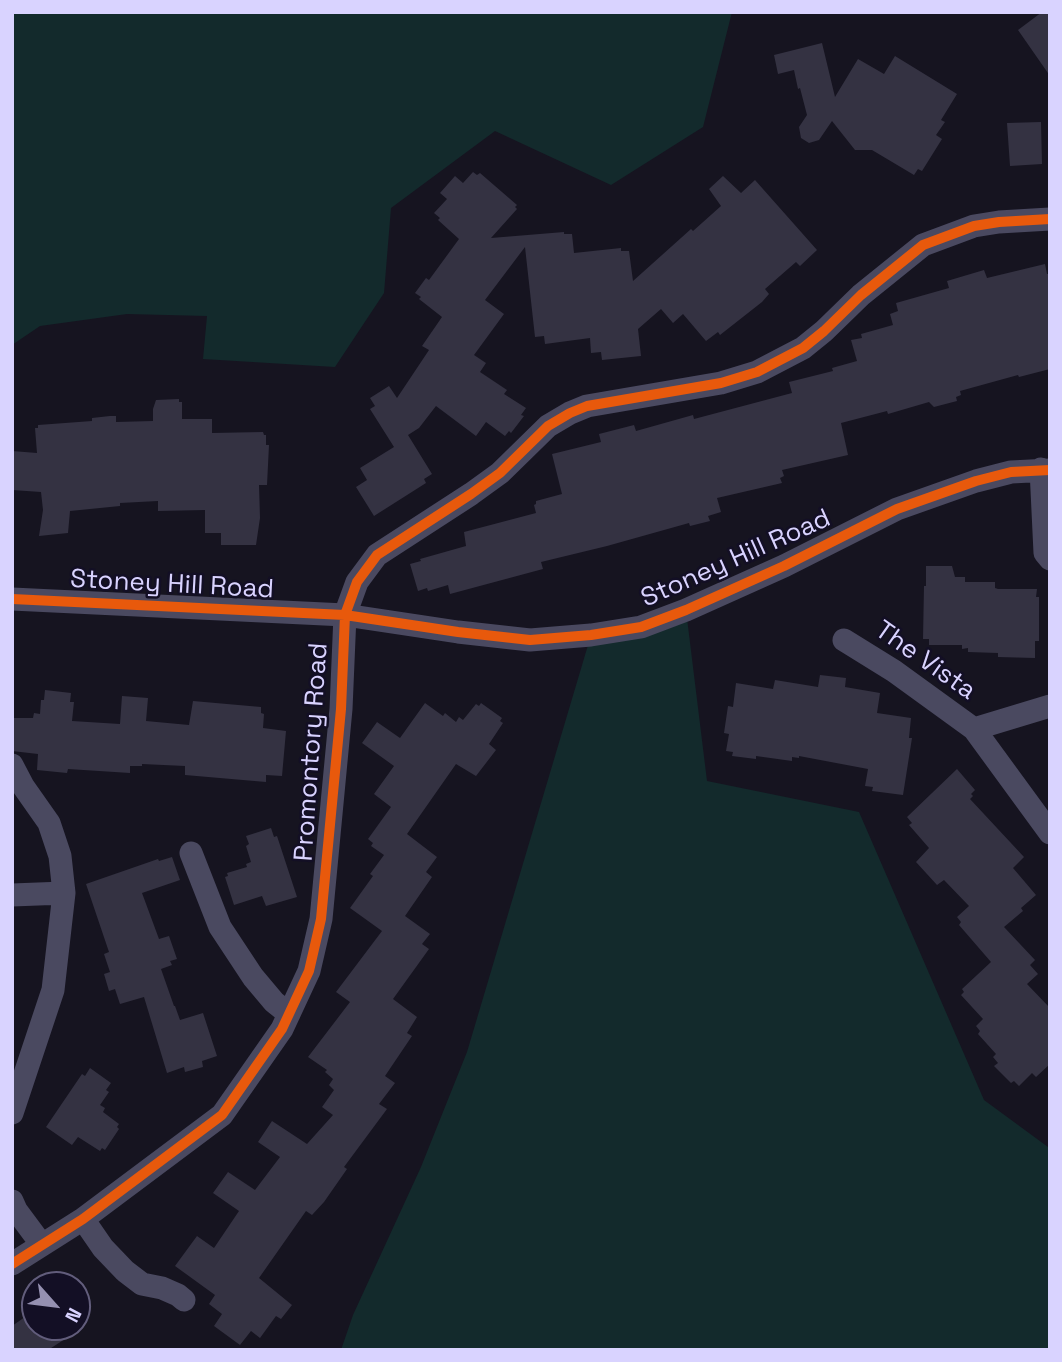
<!DOCTYPE html>
<style>
body{margin:0}
#map{position:relative;width:1062px;height:1362px;overflow:hidden;background:#161420;font-family:"Space Grotesk",sans-serif}
canvas{display:block}
.frame{position:absolute;inset:0;border:14px solid #d9d3ff;pointer-events:none}
.north{position:absolute;left:21px;top:1271px;width:70px;height:70px;box-sizing:border-box;background:#130f25;border:2px solid #625d7c;border-radius:50%;rotate:118deg;font-size:19px;font-weight:700;line-height:28px;text-align:center;color:#d9d3ff}
.north::after{content:'';display:block;margin:auto;width:24px;height:32px;background:#9590b1;clip-path:polygon(50% 0,100% 100%,50% 72%,0 100%)}
</style>
<div id="map">
<canvas width="1062" height="1362"></canvas>
<div class="frame"></div>
<div class="north">N</div>
</div>
<script>
const c = document.querySelector('canvas').getContext('2d');
c.lineJoin = 'round';
function fillPath(path, color) { c.fillStyle = color; c.fill(path, 'evenodd'); }
const poly = rows => new Path2D(rows.map(r => 'M' + r).join(''));
function strokePath(path, color, width, dash) { c.strokeStyle = color; c.lineWidth = width; c.lineCap = dash ? 'butt' : 'round'; c.setLineDash(dash || []); c.stroke(path); }
function label(font, color, halo, rows, align = 'center') {
  c.font = font + ' "Space Grotesk",sans-serif'; c.lineWidth = 5; c.setLineDash([]); c.textBaseline = 'middle'; c.strokeStyle = halo; c.fillStyle = color; for (const [text, x, y, turn = 0] of rows) {
    c.save(); c.translate(x, y); c.rotate((+turn || 0) * Math.PI / 180); c.textAlign = isNaN(turn) ? turn : align; if (halo) c.strokeText(text, 0, 0); c.fillText(text, 0, 0); c.restore();
  }
}
const green = poly([
 [12,12,732,12,703,127,611,185,495,131,391,208,384,293,335,367,203,359,207,316,127,314,40,326,12,345],
 [686,610,707,781,859,812,984,1100,1048,1147,1050,1178,1050,1350,341,1350,353,1315,421,1167,467,1052,591,635]
]);
const building = poly([
 [1042,12,1050,12,1050,76,1018,30],
 [822,43,835,97,858,59,884,74,895,56,957,94,941,120,945,122,936,135,942,139,922,171,918,169,914,175,872,150,855,150,832,121,819,140,809,143,801,138,799,127,807,115,800,88,798,89,794,70,778,74,774,55],
 [1041,122,1042,164,1010,166,1007,123],
 [473,172,477,175,480,173,517,205,515,207,517,209,491,238,564,232,564,234,572,234,574,253,621,248,621,251,629,251,633,281,691,229,693,231,721,206,709,189,723,176,741,193,755,180,817,250,800,266,796,262,765,289,769,294,762,302,720,335,718,332,706,341,683,314,673,323,661,309,638,329,641,356,602,360,601,352,591,353,590,338,545,344,544,336,535,337,525,247,485,300,504,314,474,355,486,363,480,372,507,390,504,394,526,408,521,415,524,416,511,433,509,431,505,436,486,422,476,436,436,406,419,428,408,435,432,474,424,479,426,483,374,516,356,487,367,480,360,468,394,447,370,409,375,406,370,398,389,386,397,398,429,350,422,346,442,317,419,299,421,297,415,293,426,278,429,280,459,239,438,220,440,218,434,213,447,199,440,193,455,176,463,183],
 [1045,264,1047,274,1050,274,1050,369,1019,377,1018,375,960,391,961,395,956,397,957,401,934,407,929,402,888,414,887,411,841,423,848,455,782,470,784,476,780,478,782,483,717,498,721,512,708,516,710,521,690,526,689,523,607,546,541,562,543,569,450,594,448,585,428,591,427,588,418,591,410,564,421,561,420,559,466,546,464,532,536,513,534,505,536,504,536,501,562,494,552,454,601,442,599,434,634,425,636,431,693,415,694,419,792,393,789,382,833,371,832,368,857,361,851,340,862,338,861,334,893,325,890,314,898,311,896,303,949,288,947,281,984,270,987,278],
 [179,399,179,402,182,402,182,419,212,419,212,433,263,432,264,435,266,435,266,445,269,445,267,485,259,485,260,518,256,545,221,545,221,533,205,533,205,510,158,511,158,501,120,503,120,506,70,511,68,533,39,536,43,510,41,492,12,490,12,451,37,453,35,428,38,428,38,425,92,421,92,418,110,416,116,416,116,422,153,421,153,409,156,400],
 [926,566,952,566,955,577,965,577,965,582,995,582,995,588,998,589,1037,589,1036,597,1039,597,1039,641,1035,641,1035,658,998,657,998,653,968,652,968,648,962,649,962,645,929,645,929,639,923,639,924,586,926,586],
 [820,675,846,678,845,687,880,693,877,713,911,718,909,738,912,738,903,795,872,791,873,787,865,786,868,769,799,756,799,758,792,757,792,761,756,756,756,759,732,756,733,752,726,751,729,734,724,733,728,706,733,707,736,683,773,689,775,680,818,687],
 [45,690,71,693,70,702,74,702,72,721,120,724,122,696,148,698,146,721,189,725,193,701,261,707,261,713,264,714,263,728,286,731,282,776,266,775,266,782,185,775,185,766,142,764,142,766,130,766,130,773,68,769,67,773,37,770,38,754,12,751,12,718,33,718,34,713,40,714,41,700,44,700],
 [425,703,443,716,445,713,456,722,459,717,463,720,476,704,479,706,481,703,502,718,500,721,503,723,489,744,496,750,476,776,456,764,407,834,437,857,426,872,432,877,405,916,430,934,422,944,429,949,393,999,417,1017,407,1033,412,1036,385,1076,395,1083,379,1104,387,1109,344,1167,347,1169,324,1202,312,1215,306,1211,259,1278,292,1305,281,1319,276,1316,260,1338,251,1331,240,1345,214,1326,222,1314,209,1304,215,1295,175,1266,197,1236,214,1248,239,1211,213,1193,228,1172,255,1190,280,1157,258,1142,272,1121,307,1144,333,1115,322,1107,334,1090,329,1085,333,1079,325,1072,327,1070,308,1057,350,1002,336,992,382,931,350,908,373,876,370,874,384,855,371,846,373,843,368,839,391,807,374,794,394,766,362,743,377,722,400,738],
 [957,769,975,790,971,794,973,796,970,799,1024,857,1013,868,1036,895,1021,908,1023,911,1004,927,1035,960,1030,965,1038,974,1027,984,1050,1008,1050,1064,1036,1077,1032,1073,1019,1086,1014,1081,1011,1083,994,1066,998,1063,993,1057,996,1054,978,1034,980,1031,976,1026,983,1019,961,995,964,992,962,989,991,962,959,925,961,922,957,917,969,906,944,880,937,885,916,862,929,848,909,825,912,823,907,817],
 [271,828,274,837,277,836,297,897,266,906,262,896,234,905,225,877,228,876,227,873,247,867,246,864,251,862,246,846,249,844,246,836],
 [172,857,180,880,142,893,159,939,169,936,177,959,170,961,172,965,161,969,174,1006,175,1006,180,1020,203,1013,217,1056,202,1061,203,1067,185,1072,184,1067,167,1073,144,997,120,1004,115,989,109,991,104,974,110,972,104,954,109,952,86,884,158,859,159,861],
 [90,1068,111,1083,106,1090,109,1092,100,1105,105,1108,103,1112,119,1124,117,1127,119,1129,105,1150,102,1148,100,1151,78,1137,72,1145,46,1127,82,1074,85,1076],
 [35,1310,35,1327,57,1327,65,1339,48,1350,12,1350,12,1326]
]);
const street = poly([
 [1041,469,1045,553,1050,559],
 [12,599,345,615,458,632,530,640,591,635,641,627,686,610,784,566,897,509,976,481,1011,472,1050,470],
 [844,640,894,671,974,729,1050,833],
 [974,729,1050,706],
 [12,765,23,786,49,823,60,856,64,893,53,990,12,1113],
 [191,853,220,927,253,977,274,1002,289,1014],
 [12,895,64,893],
 [12,1201,16,1210,42,1245],
 [83,1219,103,1248,125,1271,142,1284,162,1288,178,1295,184,1300],
 [12,1264,83,1219,222,1115,282,1029,309,971,321,919,341,709,345,615,357,582,377,555,471,494,500,473,548,426,570,413,587,406,721,383,757,372,803,348,824,331,861,295,923,245,974,226,999,222,1050,219]
]);
const cycleway = poly([
 [12,599,345,615,458,632,530,640,591,635,641,627,686,610,784,566,897,509,976,481,1011,472,1050,470],
 [12,1264,83,1219,222,1115,282,1029,309,971,321,919,341,709,345,615,357,582,377,555,471,494,500,473,548,426,570,413,587,406,721,383,757,372,803,348,824,331,861,295,923,245,974,226,999,222,1050,219]
]);
const streetNames = [
 ["Stoney Hill Road",736,559,-24],
 ["Stoney Hill Road",172,585,3],
 ["The Vista",925,661,35],
 ["Promontory Road",312,752,-86]
];
fillPath(green, '#132a2c');
fillPath(building, '#343242');
strokePath(street, '#4a4960', 23);
strokePath(cycleway, '#e8590c', 10);
label('26px', '#d9d3ff', '#130f25', streetNames);
</script>
